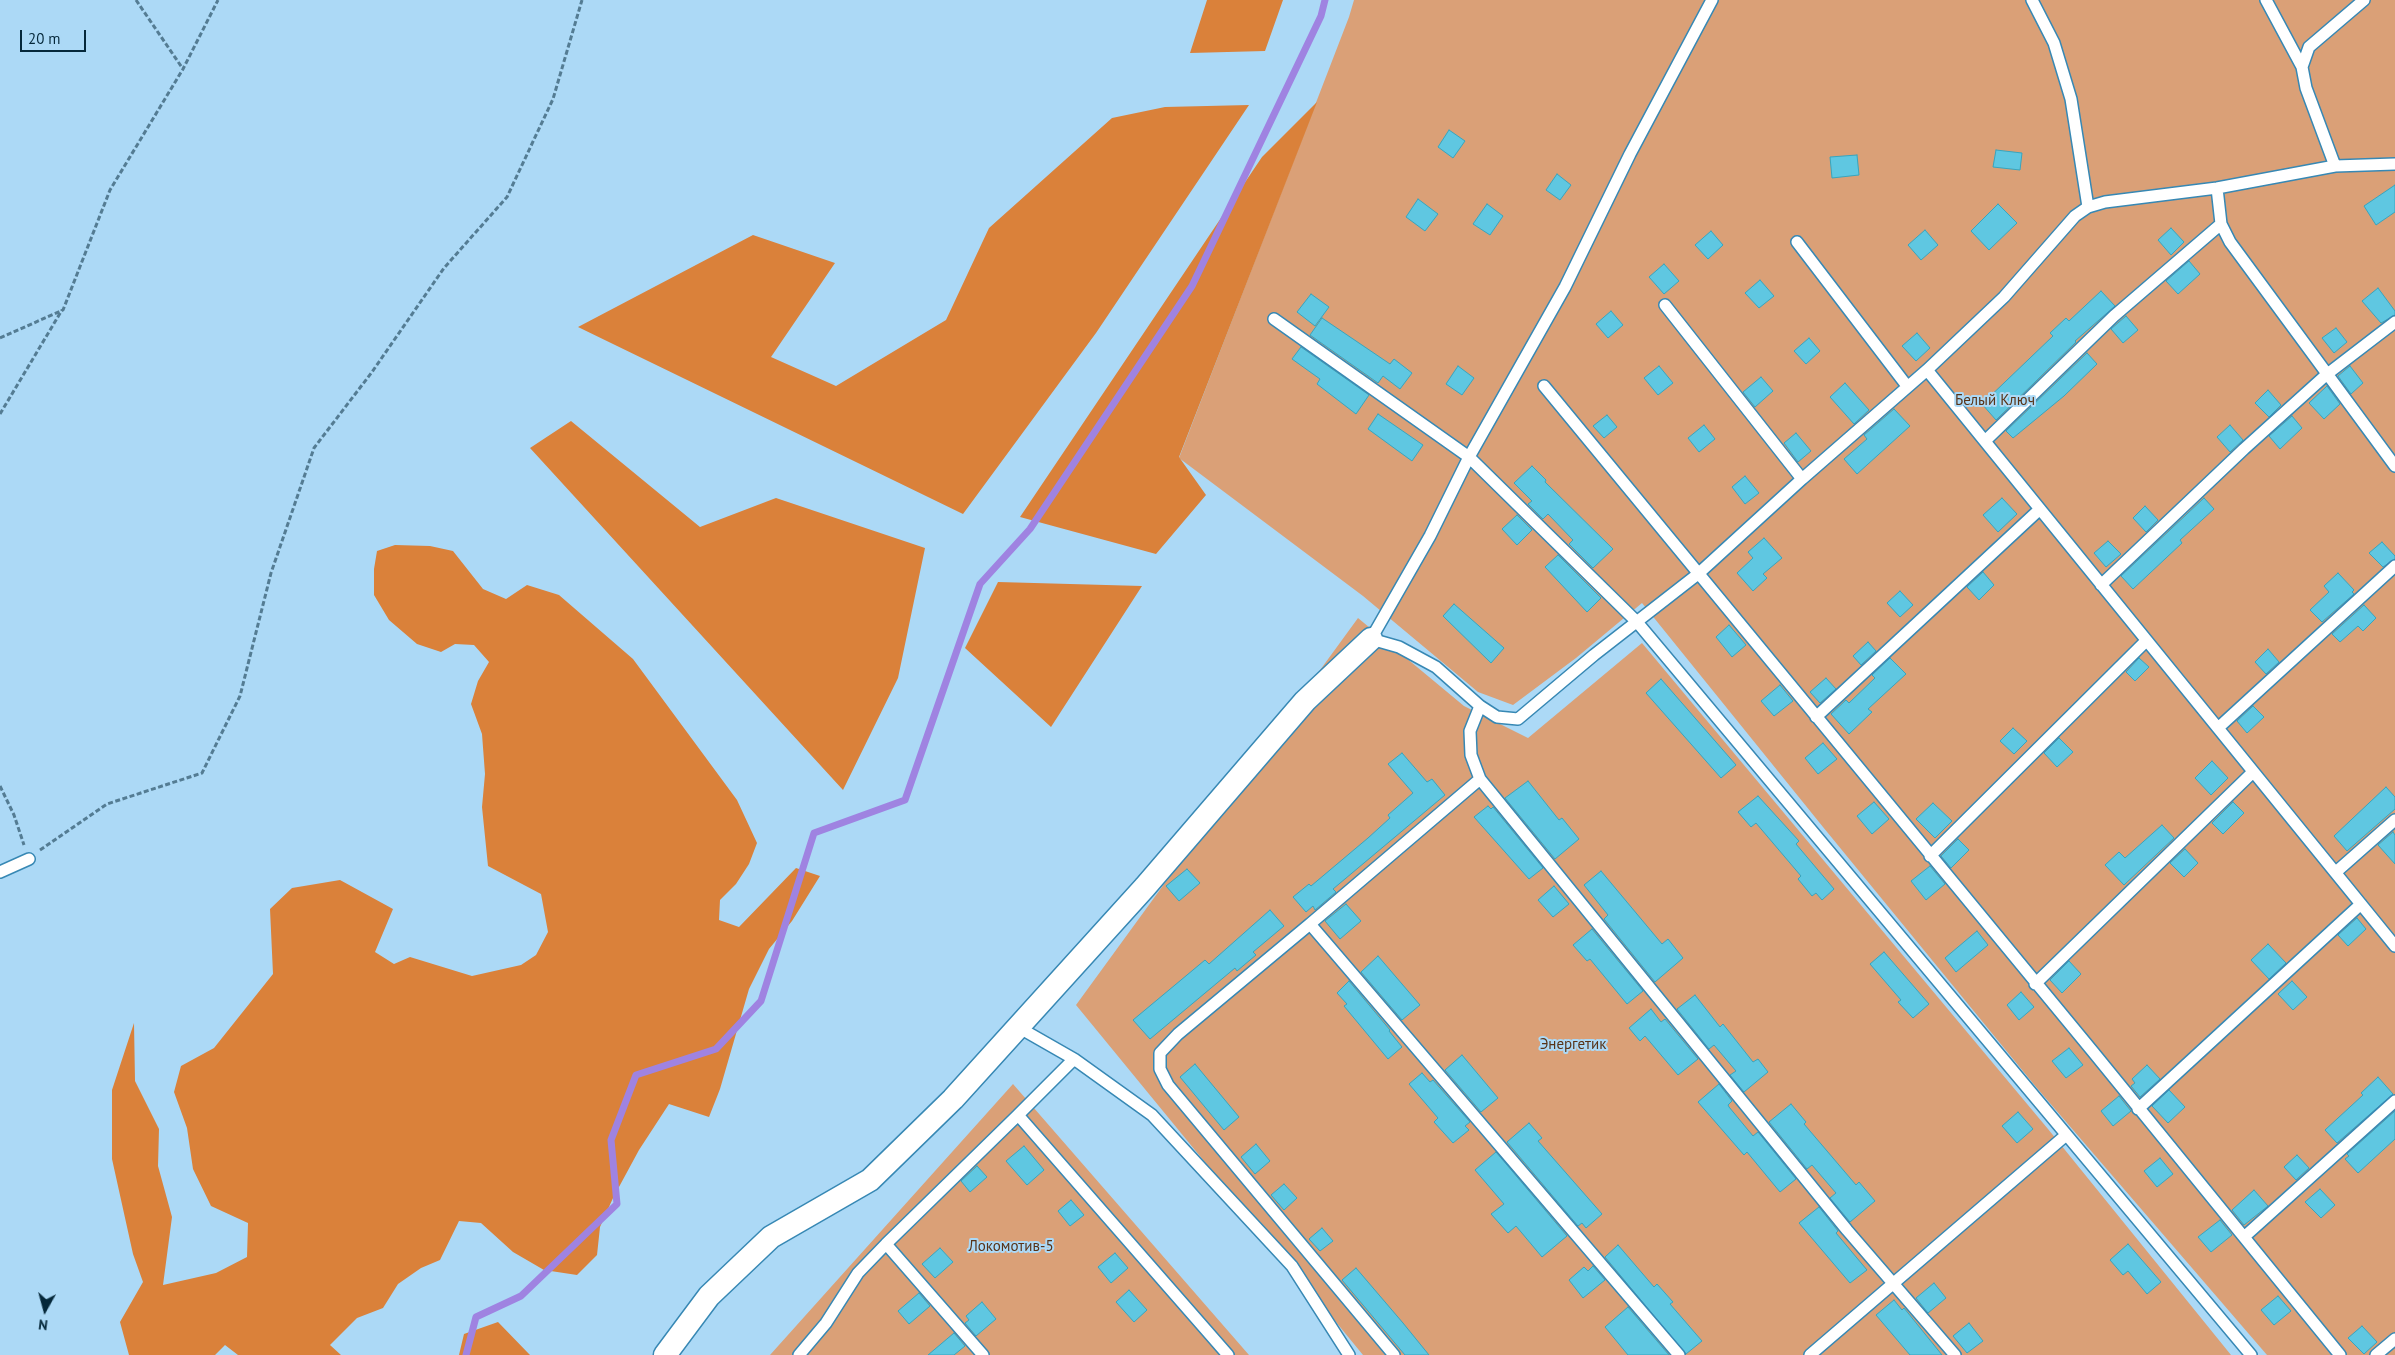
<!DOCTYPE html>
<meta charset="utf-8">
<style>
body{margin:0}
#map{position:relative;width:2395px;height:1355px;overflow:hidden;background:#acd9f6;font-family:"PT Sans",sans-serif}
canvas{display:block}
.north{position:absolute;left:20px;top:1285px;width:50px;height:50px;-webkit-text-stroke:4px #acd9f6;paint-order:stroke;rotate:187deg;font-size:14px;font-weight:700;line-height:20px;text-align:center;color:#05283a}
.north::after{content:'';display:block;margin:auto;width:18px;height:22px;background:#05283a;clip-path:polygon(50% 0,100% 100%,50% 72%,0 100%)}
.scale{position:absolute;left:20px;top:30px;width:66px;height:22px;box-sizing:border-box;border:2px solid #05283a;border-top:0;padding-left:6px;font-size:15px;line-height:18px;white-space:nowrap;color:#05283a;-webkit-text-stroke:4px #acd9f6;paint-order:stroke}
</style>
<div id="map">
<canvas width="2395" height="1355"></canvas>
<div class="north">N</div>
<div class="scale">20 m</div>
</div>
<script>
const c = document.querySelector('canvas').getContext('2d');
c.lineJoin = 'round';
function fillPath(path, color) { c.fillStyle = color; c.fill(path, 'evenodd'); }
const poly = rows => new Path2D(rows.map(r => 'M' + r).join(''));
function strokePath(path, color, width, dash) { c.strokeStyle = color; c.lineWidth = width; c.lineCap = dash ? 'butt' : 'round'; c.setLineDash(dash || []); c.stroke(path); }
function label(font, color, halo, rows, align = 'center') {
  c.font = font + ' "PT Sans",sans-serif'; c.lineWidth = 4; c.setLineDash([]); c.textBaseline = 'middle'; c.strokeStyle = halo; c.fillStyle = color; for (const [text, x, y, turn = 0] of rows) {
    c.save(); c.translate(x, y); c.rotate((+turn || 0) * Math.PI / 180); c.textAlign = isNaN(turn) ? turn : align; if (halo) c.strokeText(text, 0, 0); c.fillText(text, 0, 0); c.restore();
  }
}
const green = poly([
 [1354,0,2395,0,2395,1355,2267,1355,2036,1087,1823,827,1642,603,1576,658,1513,705,1478,692,1363,596,1179,458,1349,17],
 [1358,618,1464,706,1528,738,1642,643,2048,1129,2231,1355,1363,1355,1076,1005],
 [1013,1084,1249,1355,770,1355]
]);
const forest = poly([
 [1207,0,1283,0,1265,51,1190,53],
 [1317,102,1179,457,1206,495,1156,554,1020,517,1262,157],
 [1249,105,1096,333,963,514,578,327,753,235,835,263,771,357,836,386,946,320,989,228,1112,118,1165,107],
 [571,421,700,527,776,498,925,548,898,678,843,790,530,448],
 [395,545,430,546,453,551,483,589,506,599,527,585,559,595,633,659,737,800,757,843,749,864,736,884,720,900,719,920,739,927,796,868,820,876,792,921,769,949,749,989,720,1089,709,1117,669,1104,639,1150,613,1198,600,1227,597,1255,577,1275,544,1270,513,1252,481,1223,459,1221,440,1260,421,1268,398,1284,383,1308,357,1318,330,1345,341,1355,238,1355,225,1345,215,1355,129,1355,120,1322,143,1282,133,1254,112,1159,112,1090,134,1023,135,1081,159,1129,158,1166,172,1217,163,1285,216,1273,247,1257,248,1223,211,1206,193,1169,187,1128,174,1092,181,1066,214,1048,273,974,270,909,292,888,340,880,393,909,375,952,394,964,410,957,472,976,521,965,536,955,548,932,541,894,488,866,482,807,485,774,482,734,471,704,478,681,489,662,474,645,455,644,441,652,417,644,389,620,374,595,374,569,377,551],
 [998,582,1142,586,1051,727,965,648],
 [498,1322,530,1355,459,1355,464,1334]
]);
const stream = poly([
 [466,1355,476,1317,521,1296,617,1204,611,1140,636,1075,716,1049,761,1001,814,833,905,800,980,584,1030,529,1192,286,1321,16,1325,0]
]);
const building = poly([
 [1449,130,1465,141,1453,158,1438,147,1449,130],
 [1996,150,2022,153,2020,170,1993,167,1996,150],
 [1857,155,1859,175,1832,178,1830,157,1857,155],
 [1557,174,1571,185,1560,200,1546,190,1557,174],
 [2395,185,2395,212,2376,225,2364,206,2395,185],
 [1418,199,1438,214,1425,231,1406,217,1418,199],
 [1487,204,1503,216,1490,235,1473,224,1487,204],
 [1998,204,2017,223,1989,250,1971,231,1998,204],
 [2171,228,2184,242,2171,255,2158,240,2171,228],
 [1925,230,1938,245,1921,260,1908,245,1925,230],
 [1711,231,1723,245,1708,259,1695,245,1711,231],
 [2189,261,2200,274,2178,294,2166,281,2189,261],
 [1664,264,1679,281,1664,294,1649,277,1664,264],
 [1760,280,1774,296,1759,308,1745,293,1760,280],
 [2378,288,2395,311,2395,315,2381,323,2362,301,2378,288],
 [2101,291,2115,306,2075,341,2076,342,1996,420,1982,404,2053,336,2050,333,2066,318,2069,321,2101,291],
 [1311,294,1329,307,1315,326,1297,312,1311,294],
 [1611,311,1623,325,1608,338,1596,324,1611,311],
 [2126,316,2138,330,2123,343,2111,329,2126,316],
 [1322,318,1390,364,1394,359,1412,373,1400,389,1383,376,1378,383,1310,335,1322,318],
 [2336,328,2347,342,2334,353,2322,338,2336,328],
 [1917,333,1930,348,1916,361,1902,346,1917,333],
 [1809,338,1820,351,1806,364,1794,351,1809,338],
 [1301,347,1369,395,1356,414,1317,384,1320,379,1292,359,1301,347],
 [2087,353,2097,364,2064,396,2013,438,2006,431,2087,353],
 [1458,366,1474,378,1462,395,1446,384,1458,366],
 [1659,366,1673,383,1658,395,1644,378,1659,366],
 [2350,366,2363,383,2351,394,2338,376,2350,366],
 [1761,377,1773,391,1755,407,1743,392,1761,377],
 [1845,383,1869,410,1854,424,1830,397,1845,383],
 [2327,386,2340,404,2324,419,2309,403,2327,386],
 [2268,390,2281,405,2269,417,2255,403,2268,390],
 [1894,409,1910,426,1857,474,1844,459,1867,439,1864,435,1894,409],
 [1378,414,1423,445,1412,461,1368,429,1378,414],
 [1607,415,1617,427,1604,438,1593,426,1607,415],
 [2292,416,2302,428,2280,449,2269,436,2292,416],
 [1704,425,1715,439,1699,452,1688,438,1704,425],
 [2230,425,2243,440,2230,452,2217,437,2230,425],
 [1796,433,1811,451,1798,462,1784,443,1796,433],
 [1532,466,1546,480,1545,482,1613,549,1593,568,1569,544,1573,540,1548,514,1543,519,1528,504,1532,501,1514,483,1532,466],
 [1745,476,1759,493,1745,504,1732,487,1745,476],
 [2002,498,2017,514,1998,532,1983,515,2002,498],
 [2204,498,2214,509,2180,540,2182,543,2133,589,2121,576,2204,498],
 [2145,506,2158,520,2146,532,2133,518,2145,506],
 [1517,515,1532,530,1517,545,1502,529,1517,515],
 [1764,538,1782,558,1763,574,1767,578,1753,591,1737,573,1753,558,1748,552,1764,538],
 [2108,541,2121,554,2106,567,2094,553,2108,541],
 [2382,542,2395,556,2395,559,2383,567,2369,553,2382,542],
 [1558,555,1601,598,1587,612,1545,567,1558,555],
 [1983,572,1994,585,1979,600,1967,587,1983,572],
 [2338,573,2354,590,2352,592,2354,594,2322,622,2310,610,2329,592,2324,586,2338,573],
 [1900,591,1913,605,1900,617,1887,603,1900,591],
 [1454,604,1504,648,1491,663,1443,616,1454,604],
 [2364,605,2376,618,2363,631,2358,626,2340,642,2332,634,2364,605],
 [1729,625,1746,645,1732,657,1716,637,1729,625],
 [1868,642,1876,651,1861,665,1853,656,1868,642],
 [2268,649,2279,662,2266,674,2255,662,2268,649],
 [1890,658,1906,674,1868,709,1872,712,1849,734,1831,714,1846,700,1849,703,1875,678,1872,675,1890,658],
 [2139,658,2149,667,2135,681,2126,672,2139,658],
 [1826,678,1836,689,1820,703,1810,692,1826,678],
 [1661,679,1736,765,1721,778,1646,693,1661,679],
 [1780,685,1793,701,1774,716,1761,701,1780,685],
 [2253,706,2264,717,2247,733,2237,721,2253,706],
 [2013,728,2027,741,2014,754,2000,741,2013,728],
 [2059,738,2073,752,2057,767,2044,753,2059,738],
 [1823,743,1837,759,1818,774,1805,758,1823,743],
 [1402,753,1427,782,1432,779,1445,795,1333,889,1336,892,1315,910,1313,906,1306,912,1293,897,1309,884,1311,886,1368,838,1390,818,1388,815,1413,793,1388,764,1402,753],
 [2212,761,2228,778,2211,795,2195,778,2212,761],
 [1528,781,1559,820,1562,818,1579,839,1555,859,1505,798,1528,781],
 [2386,787,2395,797,2395,809,2347,851,2334,836,2386,787],
 [1758,796,1799,841,1796,844,1834,889,1822,900,1816,893,1812,896,1798,879,1801,876,1756,823,1751,827,1738,812,1758,796],
 [1874,802,1889,819,1872,834,1857,816,1874,802],
 [2233,802,2244,813,2223,834,2212,823,2233,802],
 [1933,803,1952,821,1935,838,1916,819,1933,803],
 [1488,806,1491,809,1493,807,1543,868,1529,879,1474,817,1488,806],
 [2162,825,2174,838,2124,885,2105,865,2119,852,2125,858,2162,825],
 [2393,832,2395,835,2395,864,2378,845,2393,832],
 [1958,839,1969,850,1951,868,1941,856,1958,839],
 [2185,849,2198,863,2184,877,2170,863,2185,849],
 [1930,866,1945,884,1926,900,1911,881,1930,866],
 [1187,869,1200,883,1179,901,1166,886,1187,869],
 [1601,871,1662,944,1668,939,1683,958,1655,982,1604,919,1608,915,1584,885,1601,871],
 [1554,886,1569,904,1553,917,1538,900,1554,886],
 [1346,904,1361,921,1340,939,1325,921,1346,904],
 [1270,910,1284,926,1253,952,1256,955,1237,971,1235,968,1150,1039,1133,1020,1205,960,1209,964,1270,910],
 [2357,918,2366,929,2348,946,2338,935,2357,918],
 [1592,929,1643,991,1627,1004,1590,959,1587,961,1573,945,1592,929],
 [1977,931,1988,945,1956,972,1945,958,1977,931],
 [2268,944,2286,963,2269,979,2251,960,2268,944],
 [1884,952,1929,1004,1913,1018,1898,1002,1901,1000,1870,964,1884,952],
 [1378,956,1420,1005,1402,1020,1361,972,1378,956],
 [2069,961,2081,974,2062,993,2050,980,2069,961],
 [1349,981,1390,1030,1389,1031,1402,1047,1388,1059,1344,1006,1347,1004,1337,993,1349,981],
 [2292,981,2307,997,2293,1010,2278,994,2292,981],
 [2021,992,2034,1007,2019,1020,2007,1005,2021,992],
 [1695,995,1720,1027,1723,1024,1753,1062,1758,1059,1768,1072,1744,1092,1730,1075,1736,1071,1714,1045,1709,1049,1677,1009,1695,995],
 [1651,1009,1661,1022,1665,1019,1698,1059,1678,1075,1645,1036,1640,1041,1629,1028,1651,1009],
 [2069,1048,2083,1065,2066,1078,2052,1061,2069,1048],
 [1462,1055,1498,1098,1481,1112,1445,1070,1462,1055],
 [1195,1064,1239,1117,1224,1130,1180,1077,1195,1064],
 [2147,1065,2160,1079,2140,1097,2131,1086,2135,1083,2132,1079,2147,1065],
 [1422,1073,1430,1082,1433,1080,1470,1122,1465,1126,1469,1130,1453,1143,1434,1122,1438,1118,1409,1084,1422,1073],
 [2378,1077,2393,1094,2337,1143,2325,1130,2363,1095,2361,1093,2378,1077],
 [1719,1084,1732,1101,1728,1105,1729,1107,1753,1136,1758,1132,1796,1179,1780,1192,1747,1152,1744,1155,1698,1102,1719,1084],
 [2169,1090,2185,1107,2168,1123,2152,1106,2169,1090],
 [2119,1096,2131,1111,2113,1126,2101,1111,2119,1096],
 [1791,1104,1806,1122,1804,1124,1856,1185,1859,1182,1875,1201,1850,1222,1830,1198,1836,1193,1812,1165,1807,1169,1769,1122,1791,1104],
 [2395,1111,2395,1139,2358,1173,2345,1159,2349,1156,2347,1154,2395,1111],
 [2018,1112,2033,1129,2017,1143,2002,1126,2018,1112],
 [1529,1123,1542,1138,1538,1141,1602,1214,1586,1228,1582,1223,1578,1226,1507,1142,1529,1123],
 [1256,1144,1270,1161,1255,1174,1241,1157,1256,1144],
 [1024,1146,1044,1170,1027,1185,1006,1161,1024,1146],
 [1496,1152,1567,1236,1542,1257,1516,1226,1508,1233,1491,1214,1504,1204,1475,1170,1496,1152],
 [2297,1155,2309,1168,2296,1180,2284,1167,2297,1155],
 [2160,1158,2173,1174,2157,1187,2144,1171,2160,1158],
 [977,1166,987,1177,970,1192,961,1181,977,1166],
 [1284,1184,1297,1198,1284,1210,1271,1195,1284,1184],
 [2320,1189,2335,1205,2321,1218,2305,1202,2320,1189],
 [2254,1190,2268,1206,2244,1225,2232,1210,2254,1190],
 [1071,1200,1084,1215,1070,1226,1058,1211,1071,1200],
 [1819,1207,1838,1231,1836,1233,1867,1270,1850,1283,1799,1223,1819,1207],
 [2220,1220,2232,1235,2211,1252,2198,1237,2220,1220],
 [1322,1228,1333,1241,1320,1251,1309,1239,1322,1228],
 [2128,1244,2161,1282,2147,1294,2128,1271,2123,1275,2110,1260,2128,1244],
 [1618,1245,1654,1287,1657,1284,1673,1302,1670,1304,1702,1341,1686,1354,1605,1257,1618,1245],
 [940,1248,953,1262,935,1278,922,1264,940,1248],
 [1115,1253,1128,1268,1111,1283,1098,1267,1115,1253],
 [1593,1266,1605,1280,1583,1298,1569,1280,1584,1267,1588,1271,1593,1266],
 [1356,1268,1403,1323,1429,1355,1405,1355,1342,1280,1356,1268],
 [1934,1283,1946,1298,1928,1313,1916,1298,1934,1283],
 [1129,1290,1147,1310,1134,1322,1116,1302,1129,1290],
 [919,1293,930,1306,909,1324,898,1311,919,1293],
 [2278,1296,2291,1311,2274,1325,2261,1310,2278,1296],
 [1894,1300,1902,1310,1904,1308,1942,1355,1910,1355,1876,1315,1894,1300],
 [982,1302,996,1319,976,1336,965,1323,969,1320,966,1316,982,1302],
 [1628,1307,1669,1355,1628,1355,1605,1327,1628,1307],
 [1969,1323,1983,1341,1967,1353,1953,1336,1969,1323],
 [2362,1326,2377,1342,2364,1354,2348,1338,2362,1326],
 [954,1333,965,1346,954,1355,928,1355,954,1333]
]);
const path = poly([
 [136,0,183,69],
 [0,338,63,310,110,190,183,69,218,0],
 [0,414,62,310],
 [0,786,14,815,24,845],
 [40,850,107,804,202,773,240,696,271,573,314,448,372,372,444,268,507,197,553,99,582,0]
]);
const service = poly([
 [1712,0,1630,154,1565,287,1469,457,1430,536,1371,639,1399,647,1436,667,1480,706,1497,717,1518,719,1594,655,1698,574,1802,479,1927,370,2004,297,2075,216,2088,207,2105,202,2217,188,2335,166,2395,164],
 [2032,0,2054,43,2071,99,2088,207],
 [2266,0,2302,67,2306,88,2335,166],
 [2302,67,2309,47,2364,0],
 [2217,188,2221,224,2230,242,2395,466],
 [1797,242,1907,386],
 [1665,305,1802,479],
 [1274,319,1469,457,1637,622,2251,1355],
 [1927,370,2395,946],
 [1544,386,2094,1053,2340,1355],
 [1985,441,2114,316,2221,224],
 [2101,585,2244,449,2326,375,2395,322],
 [1480,706,1470,731,1471,755,1480,779,1847,1230,1955,1355],
 [1816,717,2040,509],
 [2218,728,2395,566],
 [1930,856,2146,641],
 [0,872,29,859],
 [2336,872,2395,820],
 [1310,924,1480,779],
 [2035,984,2253,772],
 [1018,1027,1074,1059,1152,1115,1292,1266,1349,1355],
 [1074,1059,1018,1115,1228,1355],
 [2138,1109,2361,904],
 [2244,1237,2395,1101],
 [886,1244,1018,1115],
 [799,1355,826,1323,858,1273,886,1244,983,1355],
 [1394,1355,1168,1085,1160,1069,1160,1053,1178,1034,1310,924,1679,1355],
 [1810,1355,2065,1136],
 [2376,1355,2395,1339]
]);
const minor = poly([
 [665,1355,709,1296,771,1237,870,1180,953,1099,1145,887,1305,701,1371,639]
]);
const parkNames = [
 ["Белый Ключ",1995,401],
 ["Энергетик",1573,1045],
 ["Локомотив-5",1011,1247]
];
fillPath(green, '#daa077');
fillPath(forest, '#da813a');
strokePath(stream, '#9f83e1', 7);
fillPath(building, '#5fc7e1');
strokePath(building, '#38a5be', 1);
strokePath(service, '#3788b4', 14);
strokePath(minor, '#3788b4', 25);
strokePath(path, '#547c93', 3, [5, 2.5]);
strokePath(service, '#fff', 11);
strokePath(minor, '#fff', 22);
label('15px', '#583317', '#acd9f6', parkNames);
</script>
